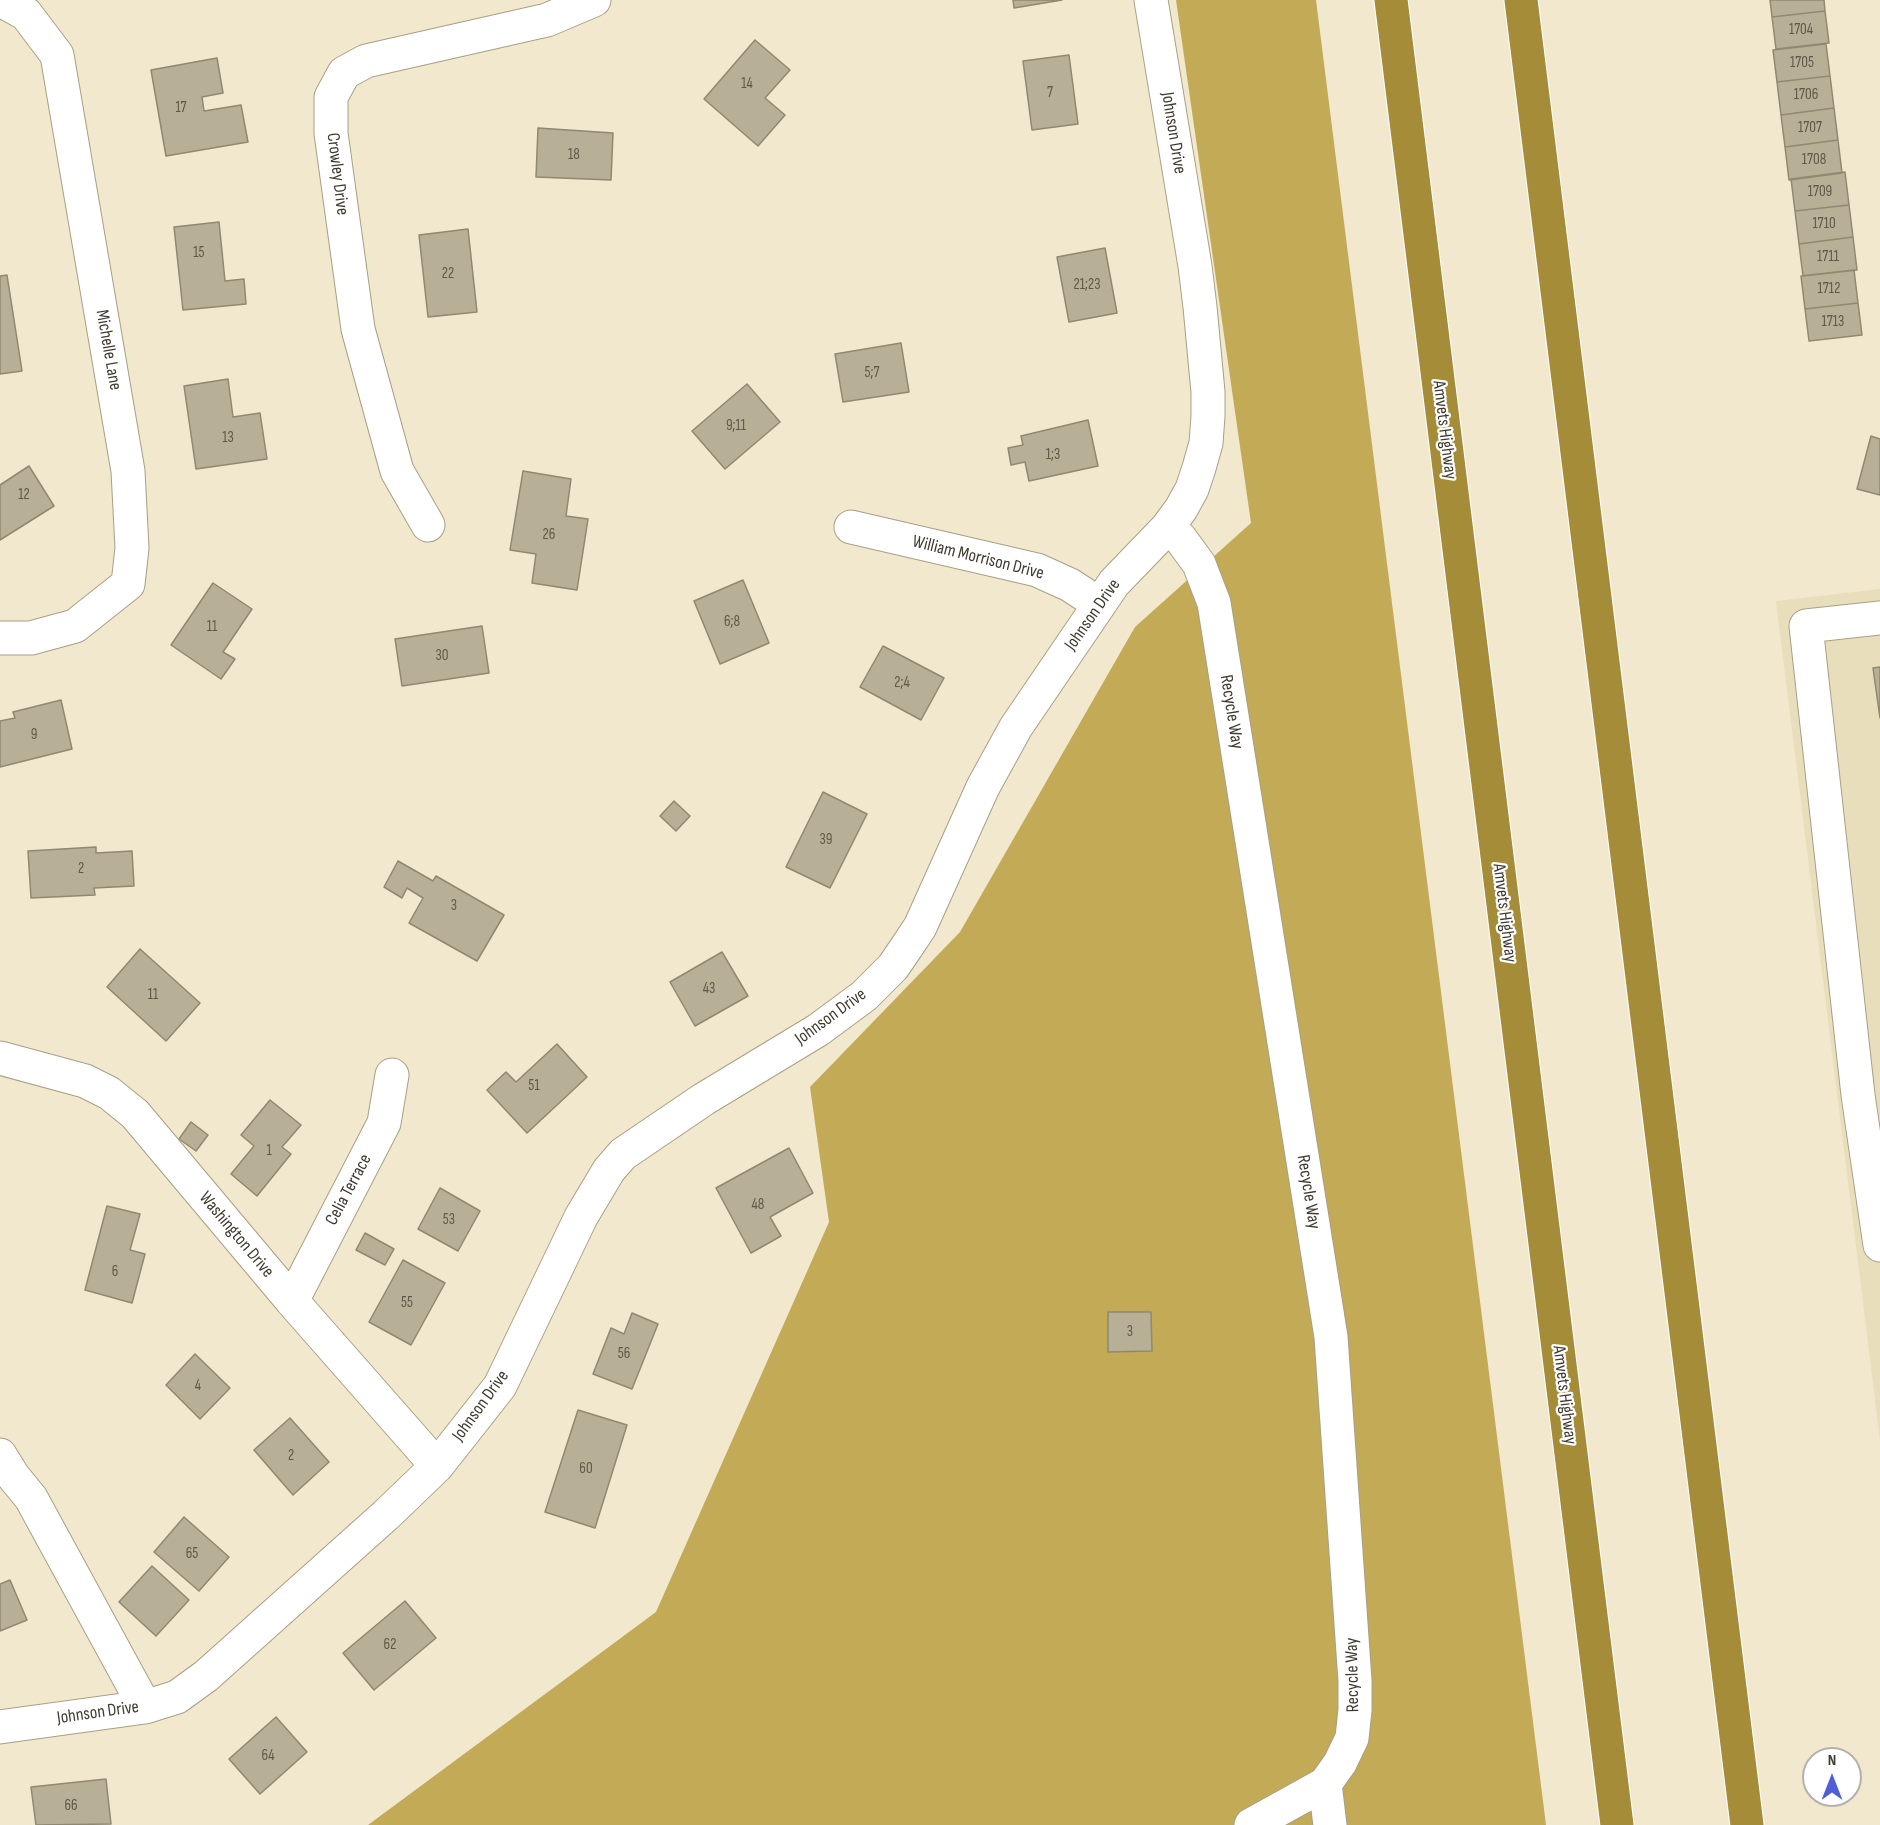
<!DOCTYPE html>
<style>
body{margin:0}
#map{position:relative;width:1880px;height:1825px;overflow:hidden;background:#f1e8cd;font-family:"Sofia Sans Condensed",sans-serif}
canvas{display:block}
.north{position:absolute;left:1802px;top:1747px;width:60px;height:60px;box-sizing:border-box;background:#fff;border:2px solid #b2b1ac;border-radius:50%;rotate:0deg;font-size:16px;font-weight:700;line-height:24px;text-align:center;color:#3f3b30}
.north::after{content:'';display:block;margin:auto;width:21px;height:27px;background:#4f5fd4;clip-path:polygon(50% 0,100% 100%,50% 72%,0 100%)}
</style>
<div id="map">
<canvas width="1880" height="1825"></canvas>
<div class="north">N</div>
</div>
<script>
const c = document.querySelector('canvas').getContext('2d');
c.lineJoin = 'round';
function fillPath(path, color) { c.fillStyle = color; c.fill(path, 'evenodd'); }
const poly = rows => new Path2D(rows.map(r => 'M' + r).join(''));
function strokePath(path, color, width, dash) { c.strokeStyle = color; c.lineWidth = width; c.lineCap = dash ? 'butt' : 'round'; c.setLineDash(dash || []); c.stroke(path); }
function label(font, color, halo, rows, align = 'center') {
  c.font = font + ' "Sofia Sans Condensed",sans-serif'; c.lineWidth = 4.5; c.setLineDash([]); c.textBaseline = 'middle'; c.strokeStyle = halo; c.fillStyle = color; for (const [text, x, y, turn = 0] of rows) {
    c.save(); c.translate(x, y); c.rotate((+turn || 0) * Math.PI / 180); c.textAlign = isNaN(turn) ? turn : align; if (halo) c.strokeText(text, 0, 0); c.fillText(text, 0, 0); c.restore();
  }
}
const built = poly([
 [1880,589,1880,1440,1776,601]
]);
const forest = poly([
 [1176,0,1316,0,1546,1825,368,1825,656,1612,829,1222,810,1087,960,932,1135,627,1251,523]
]);
const building = poly([
 [1013,0,1062,0,1014,8,1013,0],
 [1770,0,1824,0,1825,11,1772,17,1770,0],
 [1825,11,1829,43,1776,49,1772,17,1825,11],
 [755,40,790,70,765,98,785,115,758,146,704,99,755,40],
 [1826,44,1830,76,1777,82,1773,50,1826,44],
 [1069,55,1078,124,1032,130,1023,61,1069,55],
 [217,58,223,93,202,97,204,111,241,105,248,142,166,156,151,70,217,58],
 [1830,76,1834,108,1781,115,1777,82,1830,76],
 [1834,108,1838,140,1785,147,1781,115,1834,108],
 [538,128,613,133,611,180,536,177,538,128],
 [1838,140,1842,173,1789,180,1785,147,1838,140],
 [1845,172,1849,205,1795,211,1791,179,1845,172],
 [1849,205,1853,237,1799,244,1795,211,1849,205],
 [219,222,225,281,244,279,246,304,183,310,174,227,219,222],
 [468,229,477,312,428,317,419,235,468,229],
 [1853,237,1857,270,1803,276,1799,244,1853,237],
 [1105,248,1117,313,1069,322,1057,257,1105,248],
 [1854,270,1858,303,1805,309,1801,276,1854,270],
 [7,275,22,371,0,374,0,276,7,275],
 [1858,303,1862,335,1809,341,1805,309,1858,303],
 [901,343,909,392,843,402,835,354,901,343],
 [228,379,233,417,260,413,267,459,196,469,184,386,228,379],
 [747,384,780,422,725,469,692,431,747,384],
 [1088,420,1098,466,1029,481,1025,462,1011,465,1008,448,1023,445,1021,436,1088,420],
 [1871,436,1880,439,1880,495,1857,489,1871,436],
 [29,466,54,506,0,540,0,485,29,466],
 [523,471,571,479,566,516,588,519,577,590,532,583,536,554,510,550,523,471],
 [743,580,769,643,720,664,694,601,743,580],
 [213,583,252,609,223,652,235,659,221,679,171,645,213,583],
 [482,626,489,673,402,686,395,639,482,626],
 [883,646,944,678,921,720,860,687,883,646],
 [1880,667,1880,718,1873,668,1880,667],
 [61,700,72,749,0,767,0,721,15,718,13,712,61,700],
 [823,792,867,814,830,888,786,867,823,792],
 [674,801,690,816,676,831,660,816,674,801],
 [96,847,96,853,132,851,134,886,94,888,95,895,31,898,28,851,96,847],
 [398,861,433,881,436,876,504,915,477,961,409,923,423,898,407,888,402,898,384,887,398,861],
 [140,949,200,1003,166,1041,107,987,140,949],
 [722,952,748,996,695,1026,670,982,722,952],
 [557,1044,587,1077,527,1133,487,1090,506,1072,516,1082,557,1044],
 [270,1100,301,1125,282,1147,291,1154,257,1196,231,1174,254,1146,241,1135,270,1100],
 [191,1122,208,1135,196,1151,179,1139,191,1122],
 [789,1148,813,1193,770,1217,781,1236,751,1253,716,1188,789,1148],
 [440,1188,480,1211,458,1251,418,1229,440,1188],
 [107,1206,140,1214,130,1250,145,1254,132,1303,85,1290,107,1206],
 [365,1233,394,1249,385,1265,356,1250,365,1233],
 [403,1260,445,1283,411,1345,369,1322,403,1260],
 [1108,1312,1151,1312,1152,1351,1108,1352,1108,1312],
 [632,1313,658,1324,632,1389,593,1374,611,1328,624,1334,632,1313],
 [195,1354,230,1388,200,1419,166,1385,195,1354],
 [578,1410,627,1425,595,1528,545,1512,578,1410],
 [290,1418,329,1462,293,1495,254,1450,290,1418],
 [184,1517,229,1557,199,1591,154,1552,184,1517],
 [152,1566,189,1600,156,1636,119,1602,152,1566],
 [10,1580,27,1620,0,1631,0,1584,10,1580],
 [405,1601,436,1638,374,1690,343,1653,405,1601],
 [276,1717,307,1752,260,1794,229,1759,276,1717],
 [106,1779,111,1824,36,1825,31,1787,106,1779]
]);
const minor = poly([
 [0,2,4,2,26,14,57,55,128,471,132,548,128,584,75,626,31,638,0,638],
 [428,525,397,471,358,329,331,133,331,97,344,73,366,61,547,20,594,0],
 [851,527,1037,570,1070,585,1099,604],
 [1167,528,1180,538,1199,564,1214,603,1331,1337,1355,1681,1355,1710,1352,1738,1340,1763,1325,1784,1251,1825],
 [1880,618,1806,626,1858,1095,1880,1245],
 [0,1058,85,1081,109,1093,135,1114,292,1301,437,1466],
 [292,1301,384,1123,392,1075],
 [0,1455,13,1476,31,1498,145,1707],
 [0,1727,145,1707,177,1697,206,1676,386,1515,437,1466,500,1386,581,1217,609,1170,623,1154,704,1099,818,1030,864,996,893,967,906,948,920,927,983,787,1016,727,1114,583,1167,528,1181,509,1192,489,1199,468,1206,443,1208,416,1208,392,1200,307,1195,266,1151,0],
 [1325,1784,1330,1825]
]);
const highway = poly([
 [1391,0,1617,1825],
 [1521,0,1747,1825]
]);
const numberNames = [
 ["1704",1801,30],
 ["1705",1802,63],
 ["14",747,84],
 ["7",1050,93],
 ["1706",1806,95],
 ["17",181,108],
 ["1707",1810,128],
 ["18",574,155],
 ["1708",1814,160],
 ["1709",1820,192],
 ["1710",1824,224],
 ["15",199,253],
 ["1711",1828,257],
 ["22",448,274],
 ["21;23",1087,285],
 ["1712",1829,289],
 ["1713",1833,322],
 ["5;7",872,373],
 ["9;11",736,426],
 ["13",228,438],
 ["1;3",1053,455],
 ["12",24,495],
 ["26",549,535],
 ["6;8",732,622],
 ["11",212,627],
 ["30",442,656],
 ["2;4",902,683],
 ["9",34,735],
 ["39",826,840],
 ["2",81,869],
 ["3",454,906],
 ["43",709,989],
 ["11",153,995],
 ["51",534,1086],
 ["1",269,1151],
 ["48",758,1205],
 ["53",449,1220],
 ["6",115,1272],
 ["55",407,1303],
 ["3",1130,1332],
 ["56",624,1354],
 ["4",198,1386],
 ["2",291,1456],
 ["60",586,1469],
 ["65",192,1554],
 ["62",390,1645],
 ["64",268,1756],
 ["66",71,1806]
];
const streetNames = [
 ["Johnson Drive",1173,133,81],
 ["Crowley Drive",337,174,83],
 ["Michelle Lane",108,350,80],
 ["Amvets Highway",1444,430,83],
 ["William Morrison Drive",978,558,14],
 ["Johnson Drive",1093,615,-55],
 ["Recycle Way",1231,712,81],
 ["Amvets Highway",1504,913,83],
 ["Johnson Drive",831,1017,-36],
 ["Celia Terrace",349,1190,-62],
 ["Recycle Way",1308,1192,81],
 ["Washington Drive",236,1235,50],
 ["Amvets Highway",1564,1395,83],
 ["Johnson Drive",481,1406,-54],
 ["Recycle Way",1353,1675,-91],
 ["Johnson Drive",98,1713,-8]
];
fillPath(built, '#e9debb');
fillPath(forest, '#c3aa56');
fillPath(building, '#b8b096');
strokePath(building, '#90886f', 1.5);
strokePath(minor, '#a8a086', 35);
strokePath(highway, '#fff', 35);
strokePath(minor, '#fff', 33);
strokePath(highway, '#a48c38', 33);
label('15px', '#5d584a', null, numberNames);
label('18px', '#3f3b30', '#fff', streetNames);
</script>
